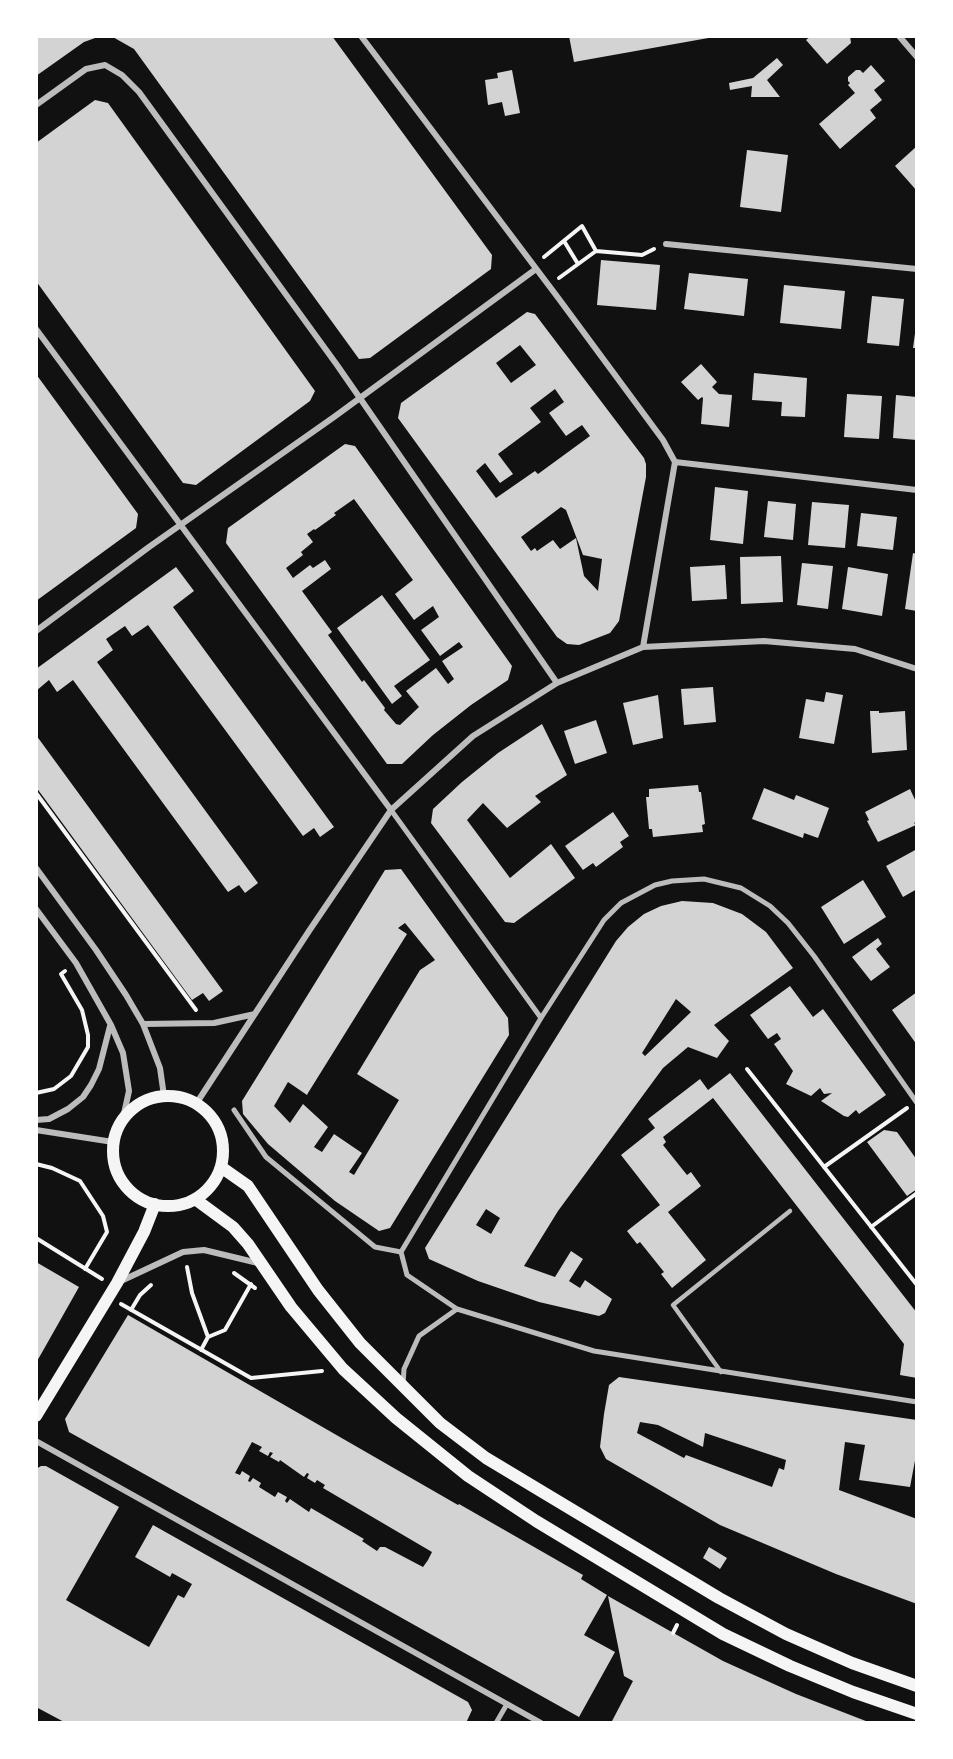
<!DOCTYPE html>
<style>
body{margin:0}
#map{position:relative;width:953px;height:1759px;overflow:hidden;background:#111;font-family:"Exo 2",sans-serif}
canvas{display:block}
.frame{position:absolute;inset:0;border:38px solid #fff;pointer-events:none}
</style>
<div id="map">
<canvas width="953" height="1759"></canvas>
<div class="frame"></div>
</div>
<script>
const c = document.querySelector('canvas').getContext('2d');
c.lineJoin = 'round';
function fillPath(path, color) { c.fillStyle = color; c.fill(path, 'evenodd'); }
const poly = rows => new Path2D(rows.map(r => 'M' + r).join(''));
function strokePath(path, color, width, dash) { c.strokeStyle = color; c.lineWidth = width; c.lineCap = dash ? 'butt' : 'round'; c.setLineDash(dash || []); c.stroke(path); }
const building = poly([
 [36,36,98,36,98,37,84,42,36,76],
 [111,36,332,36,492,255,491,269,370,358,359,359,134,49],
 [569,36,714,36,714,37,574,62],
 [811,36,850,36,851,43,827,64,806,40],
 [777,58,783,65,767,80,780,97,751,97,752,86,730,90,729,83,753,78],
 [871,65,885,81,874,90,882,100,870,110,876,118,840,149,819,124,855,93,848,85,850,83,848,81,848,77,856,70,860,70,863,73],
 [512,70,520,113,505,116,502,102,488,105,485,80,498,78,497,73],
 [95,100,108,103,315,391,310,401,196,485,183,483,36,281,36,143],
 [917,146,917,191,895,166],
 [747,150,788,155,781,212,740,207],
 [601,260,660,265,656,310,597,305],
 [689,273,748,279,744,316,684,309],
 [784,285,845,291,841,329,780,323],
 [872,296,904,299,899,346,867,343],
 [527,312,535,314,644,458,646,464,646,477,619,621,610,633,579,645,567,644,557,637,398,418,401,403],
 [520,345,536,365,511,383,496,363],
 [555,389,564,402,549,413,566,436,582,425,590,436,538,474,535,471,496,498,476,471,485,463,500,483,513,474,498,454,541,422,530,408],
 [561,507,566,510,583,555,602,559,598,591,584,576,576,538,560,549,553,540,537,551,535,548,531,551,521,537],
 [916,326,917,326,917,348,913,348],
 [701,364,717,382,712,387,719,394,732,395,729,427,701,424,703,398,702,397,698,400,681,382],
 [754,373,807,378,805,417,781,416,782,402,752,400],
 [36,374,138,514,136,528,36,601],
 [847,394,882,396,879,439,844,437],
 [896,395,917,397,917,440,893,438],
 [345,444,355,446,512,666,508,680,471,705,433,735,402,764,387,764,226,543,228,528],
 [354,499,413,580,395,594,414,620,433,606,439,617,421,630,440,656,459,642,463,647,442,661,454,679,448,684,436,668,406,691,419,707,400,725,396,724,384,710,385,708,364,680,362,682,328,635,332,632,302,591,331,569,325,560,313,568,310,565,293,578,286,568,303,555,301,552,313,542,307,534,314,529,315,530,336,515,334,513],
 [715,487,748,491,743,544,710,540],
 [768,501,796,504,793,540,764,537],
 [812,502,849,505,845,548,808,545],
 [861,513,897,517,893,550,857,546],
 [913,553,917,554,917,611,905,609],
 [781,556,783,602,741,604,740,557],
 [802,563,833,566,828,609,797,605],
 [725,565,727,599,692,601,690,567],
 [176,567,194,591,173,607,334,827,320,837,314,828,303,836,148,625,132,636,125,626,106,639,113,650,97,662,258,883,245,893,239,885,228,892,73,680,57,692,49,680,36,691,36,669],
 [848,567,888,574,882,616,842,609],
 [382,595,430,660,394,686,402,696,392,704,337,628],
 [713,687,716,722,684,725,681,689],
 [826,692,843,695,834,744,799,738,806,699,824,702],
 [658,695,663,738,633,745,623,703],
 [870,711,879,711,879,713,905,711,907,750,872,753],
 [596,720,607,753,575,764,564,731],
 [542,724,567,775,535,796,541,802,507,828,483,803,467,820,510,878,551,844,575,878,514,923,505,922,431,823,433,809,462,782,498,753],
 [36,735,223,991,209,1001,203,993,192,1000,36,787],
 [698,785,699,792,701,792,705,824,702,825,703,832,653,837,652,829,649,829,646,797,649,797,649,789],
 [764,788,794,800,796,795,829,808,818,838,804,833,803,838,752,819],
 [910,789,917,804,917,821,914,823,916,825,878,842,867,821,869,820,865,812],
 [613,812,629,836,620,842,623,847,596,867,593,863,583,870,565,846],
 [917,849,917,889,903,897,886,866],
 [401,869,508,1018,509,1035,390,1228,379,1231,335,1201,268,1144,243,1114,242,1101,385,870],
 [405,923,435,960,420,970,357,1074,399,1100,354,1175,349,1172,362,1153,334,1134,322,1152,317,1149,314,1147,328,1127,303,1104,290,1123,274,1106,288,1082,307,1095,308,1093,407,934,398,928],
 [863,880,886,917,844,944,821,907],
 [682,901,713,903,742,914,766,932,793,968,714,1025,729,1041,717,1058,688,1047,663,1068,558,1211,524,1266,555,1277,571,1251,583,1259,569,1281,580,1288,585,1280,612,1299,605,1313,599,1316,539,1302,478,1281,429,1259,425,1248,616,941,628,927,644,914,661,906],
 [676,999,691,1012,645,1056,642,1053],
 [486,1209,500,1218,491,1234,476,1225],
 [878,938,882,944,876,949,890,967,871,981,852,957],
 [790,986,813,1017,823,1009,886,1095,859,1114,856,1110,848,1117,844,1116,821,1101,832,1093,824,1094,820,1088,811,1096,786,1084,793,1071,774,1044,781,1039,777,1033,768,1039,750,1015],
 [917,992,917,1045,892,1010],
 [730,1073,917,1313,917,1378,900,1375,904,1344,713,1098,663,1137,666,1142,663,1145,687,1175,691,1172,701,1186,668,1212,706,1260,672,1288,661,1274,664,1272,640,1242,637,1244,627,1231,660,1205,621,1155,655,1128,648,1119,700,1079,708,1090],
 [884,1130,897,1132,917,1160,917,1189,907,1196,867,1142],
 [36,1262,79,1287,36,1363],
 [128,1315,458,1505,459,1504,583,1575,581,1579,607,1595,584,1635,615,1652,579,1717,69,1432,65,1419],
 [252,1442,262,1447,259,1451,268,1456,270,1452,273,1453,270,1457,279,1462,280,1460,304,1477,307,1473,309,1474,307,1478,315,1483,317,1480,325,1485,323,1488,432,1552,428,1560,423,1567,385,1547,380,1547,377,1551,362,1541,364,1539,311,1508,309,1512,290,1499,287,1503,285,1501,287,1497,278,1492,275,1497,259,1487,261,1483,253,1478,250,1482,248,1481,250,1476,242,1471,240,1475,235,1473],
 [619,1377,917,1420,917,1450,910,1487,859,1480,865,1445,845,1442,839,1490,917,1519,917,1604,836,1574,720,1525,606,1459,600,1447,604,1414,609,1385],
 [640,1422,658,1425,703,1447,705,1433,786,1460,784,1470,779,1468,772,1487,686,1455,684,1458,637,1433],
 [41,1466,46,1466,119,1507,66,1600,149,1647,178,1595,184,1598,192,1584,172,1573,170,1577,135,1557,153,1525,468,1702,472,1710,466,1723,66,1723,36,1707,36,1469],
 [709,1547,727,1558,720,1569,703,1558],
 [608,1596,723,1661,796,1694,871,1723,611,1723,633,1681,624,1676]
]);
const path = poly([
 [564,241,578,264],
 [544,257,582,226,596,251,642,255,654,249],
 [559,278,596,251],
 [36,793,196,1010],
 [747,1069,917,1285],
 [36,1093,54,1089,71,1076,88,1047,88,1035,82,1010,61,974,65,971],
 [36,1164,52,1168,80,1181,103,1216,107,1232,85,1269],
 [824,1167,907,1108],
 [871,1227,917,1193],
 [36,1238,102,1279],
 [187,1267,192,1293,208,1337,225,1330,251,1284],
 [234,1273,255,1288],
 [121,1304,251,1378,322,1371],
 [131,1310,140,1295,151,1285],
 [201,1350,208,1337],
 [673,1633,677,1625]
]);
const service = poly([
 [721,1372,673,1305,790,1211]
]);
const pedestrian = poly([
 [391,810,541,1018],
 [234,1110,266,1157,375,1247,401,1252,407,1275,457,1309,594,1351,917,1402],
 [401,1252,541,1018,604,920,621,903,655,885,672,881,704,879,741,888,770,906,788,923,814,956,917,1103],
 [403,1385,404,1369,419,1336,457,1309],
 [496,1723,507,1704]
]);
const minor = poly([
 [361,36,559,299,663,440,675,462,643,647],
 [899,36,917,57],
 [36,105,86,69,105,65,122,75,139,92,337,365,557,683],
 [666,244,917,269],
 [36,329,391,810],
 [675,462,917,490],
 [36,631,149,547,334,417,536,269],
 [36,868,96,950,126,995,143,1024,160,1068,164,1096],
 [36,909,76,963,111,1025,123,1053,129,1091,123,1118],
 [143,1024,214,1023,255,1014],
 [196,1104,309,931,391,810,473,736,557,683,643,647,764,641,855,649,917,669],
 [36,1120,49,1119,68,1109,83,1097,91,1085,99,1069,110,1026],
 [36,1130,113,1142],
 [121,1281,183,1252,204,1250,258,1263],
 [36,1441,541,1723]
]);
const secondary = poly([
 '113 1151a55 55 0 1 1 110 0a55 55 0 1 1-110 0Z',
 [221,1167,248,1186,318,1290,360,1343,440,1423,486,1458,719,1598,786,1634,852,1663,917,1686],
 [195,1199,233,1227,248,1244,291,1307,343,1369,396,1418,468,1476,536,1521,723,1634,790,1666,853,1692,917,1714],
 [36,1416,117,1283,144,1232,155,1204]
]);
fillPath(building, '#d3d3d3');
strokePath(path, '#f5f5f5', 4);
strokePath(service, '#bcbcbc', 4.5);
strokePath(pedestrian, '#bcbcbc', 5);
strokePath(minor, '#bcbcbc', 6);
strokePath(secondary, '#f5f5f5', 12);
</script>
